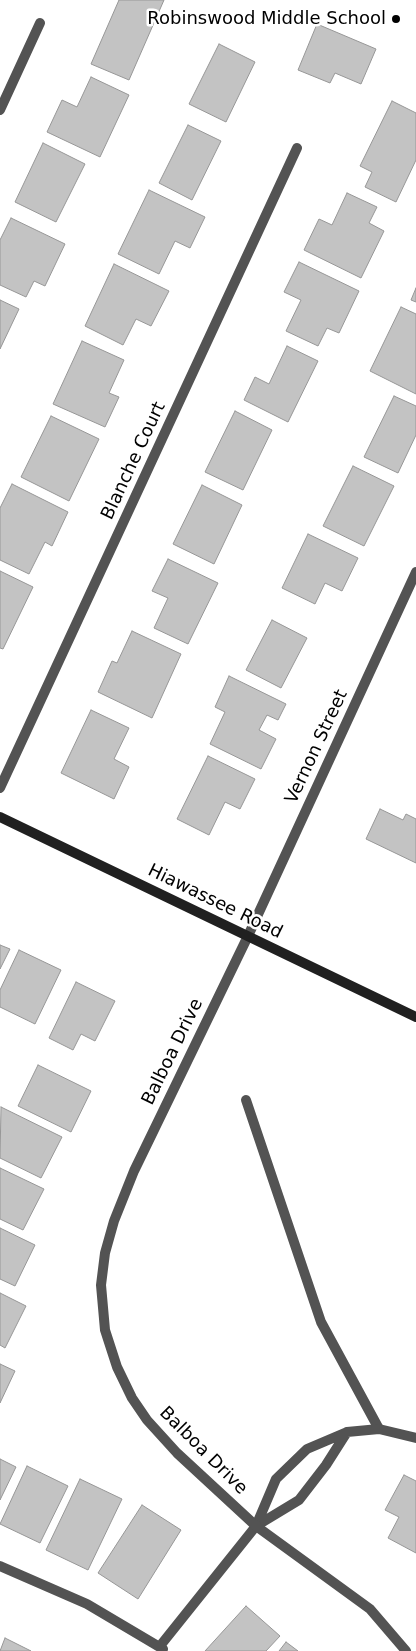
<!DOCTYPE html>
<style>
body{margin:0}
canvas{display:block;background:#fff}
</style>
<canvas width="416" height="1651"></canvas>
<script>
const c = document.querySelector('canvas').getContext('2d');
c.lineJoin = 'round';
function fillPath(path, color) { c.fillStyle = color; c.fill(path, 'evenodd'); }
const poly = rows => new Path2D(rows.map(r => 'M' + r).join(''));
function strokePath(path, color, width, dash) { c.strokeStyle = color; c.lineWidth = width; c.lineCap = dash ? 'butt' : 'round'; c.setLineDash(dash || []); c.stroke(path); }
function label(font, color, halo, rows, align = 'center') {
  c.font = font + ' "DejaVu Sans",sans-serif'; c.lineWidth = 5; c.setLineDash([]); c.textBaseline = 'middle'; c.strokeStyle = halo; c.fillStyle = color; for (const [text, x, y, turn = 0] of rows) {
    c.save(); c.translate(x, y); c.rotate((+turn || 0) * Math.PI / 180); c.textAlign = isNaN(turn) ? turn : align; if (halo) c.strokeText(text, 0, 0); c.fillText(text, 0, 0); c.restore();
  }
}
const building = poly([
 [119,0,164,0,129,80,91,64,119,0],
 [317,24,376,49,361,84,335,73,330,83,298,70,317,24],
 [219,44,255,62,226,122,189,104,219,44],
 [91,77,129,95,100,157,47,132,62,100,77,107,91,77],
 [392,101,416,113,416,160,396,202,365,187,372,172,360,166,392,101],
 [188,125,221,141,192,200,159,183,188,125],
 [43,143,85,164,56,222,15,202,43,143],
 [149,190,205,217,190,248,175,241,159,274,118,254,149,190],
 [347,193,377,207,369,223,384,231,361,278,304,250,319,219,332,225,347,193],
 [11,218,65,244,45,286,34,281,26,297,0,285,0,240,11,218],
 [299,262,359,291,339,333,327,328,318,346,286,331,301,300,284,292,299,262],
 [114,264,169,291,151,326,136,319,123,345,85,326,114,264],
 [416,288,416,302,411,300,416,288],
 [0,300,19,309,0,349,0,300],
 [401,307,416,314,416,394,370,371,401,307],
 [82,341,124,360,109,393,119,397,105,427,53,404,82,341],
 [287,346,318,361,288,422,244,400,255,377,269,384,287,346],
 [394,396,416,406,416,435,398,473,364,457,394,396],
 [235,411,272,430,243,490,205,472,235,411],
 [51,416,99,439,69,501,21,477,51,416],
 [353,466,394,486,364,546,323,526,353,466],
 [12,484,68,512,52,546,45,542,29,574,0,560,0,508,12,484],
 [202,485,242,505,214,564,173,544,202,485],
 [308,534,358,558,342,591,325,583,315,604,282,588,308,534],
 [168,559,218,583,188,644,154,628,168,598,152,591,168,559],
 [0,571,33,587,3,649,0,648,0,571],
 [272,620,307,638,281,688,246,670,272,620],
 [132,631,181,654,152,718,98,692,112,661,117,663,132,631],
 [229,676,286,704,278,720,267,715,259,730,276,739,261,769,210,744,225,712,215,707,229,676],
 [91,710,129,728,114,759,129,767,114,799,61,773,91,710],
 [208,756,255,779,240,809,225,802,209,835,177,819,208,756],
 [380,809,403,820,406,814,416,819,416,863,366,839,380,809],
 [0,945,10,949,0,969,0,945],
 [19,950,61,970,35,1024,0,1007,0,990,19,950],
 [76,982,115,1001,95,1041,81,1034,73,1050,49,1038,76,982],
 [38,1065,91,1091,71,1132,18,1106,38,1065],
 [1,1107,62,1137,41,1178,0,1158,1,1107],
 [0,1168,44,1189,23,1230,0,1219,0,1168],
 [0,1228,35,1245,15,1286,0,1279,0,1228],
 [0,1293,26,1306,5,1348,0,1345,0,1293],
 [0,1364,15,1371,0,1403,0,1364],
 [0,1459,16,1467,0,1500,0,1459],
 [27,1466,68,1486,40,1543,0,1524,27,1466],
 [404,1475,416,1481,416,1553,388,1538,399,1517,385,1510,404,1475],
 [80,1479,122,1499,88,1570,46,1550,80,1479],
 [142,1505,181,1530,138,1599,98,1573,142,1505],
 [246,1606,280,1636,266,1651,205,1651,246,1606],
 [5,1638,31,1651,0,1651,5,1638],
 [286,1642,298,1651,279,1651,286,1642]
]);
const service = poly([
 [246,1100,321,1322,379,1429]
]);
const minor = poly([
 [0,110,40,23],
 [0,788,297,148],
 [256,1526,299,1500,326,1465,347,1432],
 [0,1566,87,1604,163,1649],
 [160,1646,256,1526,276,1479,307,1449,347,1432,379,1429,416,1438]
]);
const tertiary = poly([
 [406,1651,370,1609,256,1526,177,1453,147,1420,132,1398,117,1367,105,1330,101,1285,105,1253,114,1221,134,1171,248,936,416,572]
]);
const secondary = poly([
 [0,817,416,1017]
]);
const markers = [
 [396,19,5,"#000"]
];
const poiNames = [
 ["Robinswood Middle School",386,19]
];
const streetNames = [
 ["Blanche Court",134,461,-65],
 ["Vernon Street",317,747,-65],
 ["Hiawassee Road",215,902,26],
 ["Balboa Drive",173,1052,-64],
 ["Balboa Drive",203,1451,45]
];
fillPath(building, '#c3c3c3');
strokePath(building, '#979797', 1);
strokePath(service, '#535353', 10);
strokePath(minor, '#535353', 10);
strokePath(tertiary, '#535353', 10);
strokePath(secondary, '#202020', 10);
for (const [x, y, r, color] of markers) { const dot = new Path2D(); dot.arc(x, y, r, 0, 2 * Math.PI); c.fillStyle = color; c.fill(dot); strokePath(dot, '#fff', 2); }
label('18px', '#000', '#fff', poiNames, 'right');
label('18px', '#000', '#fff', streetNames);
</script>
